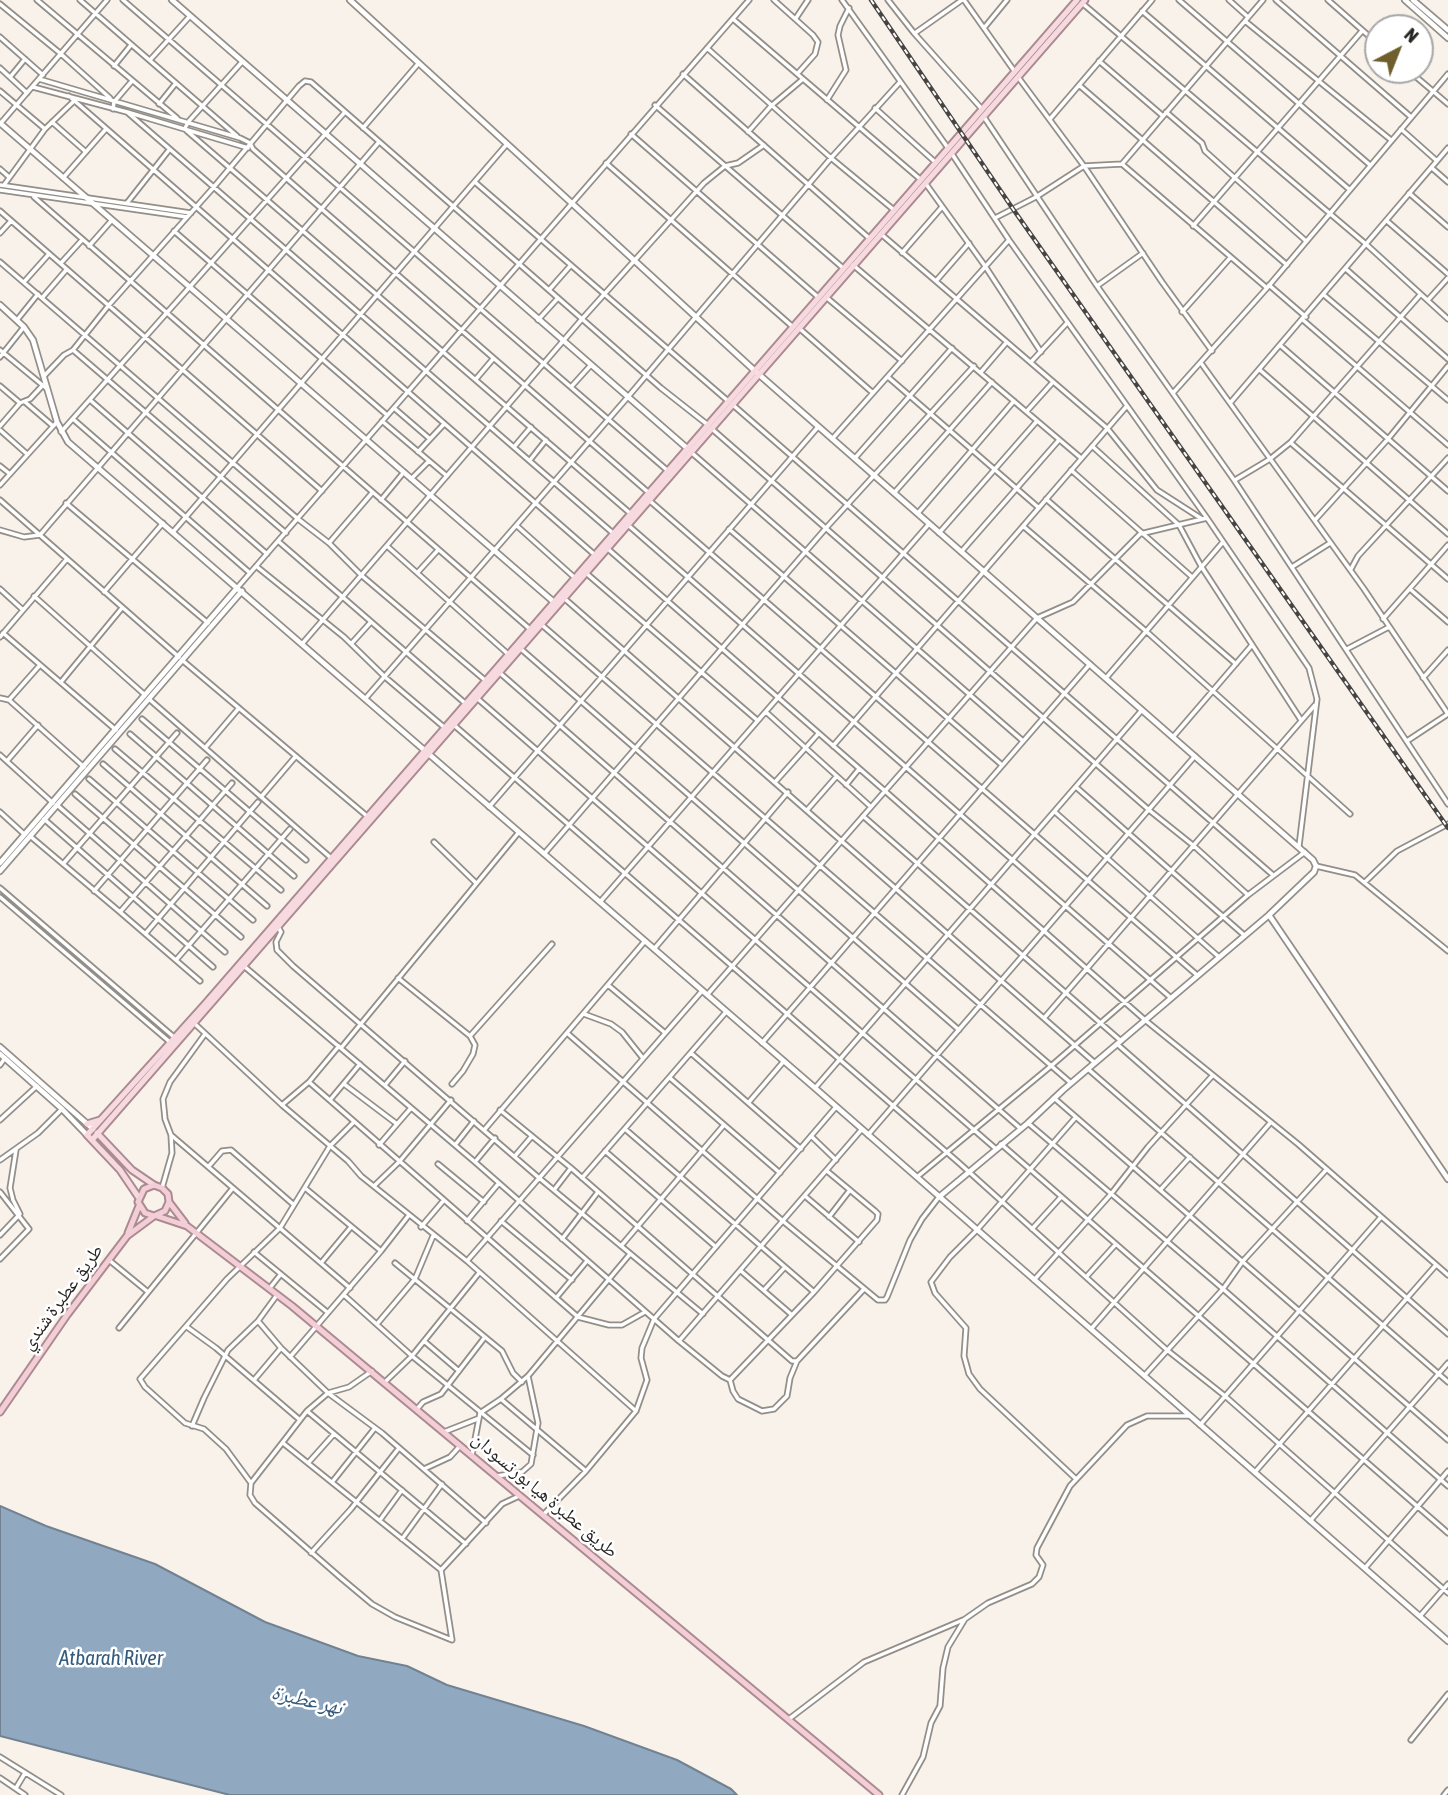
<!DOCTYPE html>
<meta charset="utf-8">
<style>
body{margin:0}
#map{position:relative;width:1448px;height:1795px;overflow:hidden;background:#f8f2eb;font-family:"Asap Condensed",sans-serif}
canvas{display:block}
.north{position:absolute;left:1364px;top:14px;width:70px;height:70px;box-sizing:border-box;background:#fff;border:2px solid #a9a8a7;border-radius:50%;rotate:42deg;font-size:19px;font-weight:700;line-height:28px;text-align:center;color:#282624}
.north::after{content:'';display:block;margin:auto;width:24px;height:32px;background:#6f5f2d;clip-path:polygon(50% 0,100% 100%,50% 72%,0 100%)}
</style>
<div id="map">
<canvas width="1448" height="1795"></canvas>
<div class="north">N</div>
</div>
<script>
const c = document.querySelector('canvas').getContext('2d');
c.lineJoin = 'round';
function fillPath(path, color) { c.fillStyle = color; c.fill(path, 'evenodd'); }
const poly = rows => new Path2D(rows.map(r => 'M' + r).join(''));
function strokePath(path, color, width, dash) { c.strokeStyle = color; c.lineWidth = width; c.lineCap = dash ? 'butt' : 'round'; c.setLineDash(dash || []); c.stroke(path); }
function label(font, color, halo, rows, align = 'center') {
  c.font = font + ' "Asap Condensed","Noto Naskh Arabic",sans-serif'; c.lineWidth = 5; c.setLineDash([]); c.textBaseline = 'middle'; c.strokeStyle = halo; c.fillStyle = color; for (const [text, x, y, turn = 0] of rows) {
    c.save(); c.translate(x, y); c.rotate((+turn || 0) * Math.PI / 180); c.textAlign = isNaN(turn) ? turn : align; if (halo) c.strokeText(text, 0, 0); c.fillText(text, 0, 0); c.restore();
  }
}
const water = poly([
 [0,1506,46,1526,155,1564,265,1622,358,1656,407,1666,447,1685,584,1726,677,1760,731,1789,737,1795,230,1795,0,1736,0,1506]
]);
const minor = poly([
 [37,0,177,118],
 [80,0,237,136],
 [123,0,668,471],
 [774,0,813,35,818,42,815,54,798,73],
 [842,0,948,148],
 [888,0,914,33,981,108],
 [964,0,1015,72],
 [1179,0,1370,165],
 [1229,0,1248,17],
 [1276,0,1411,117],
 [1328,0,1378,44],
 [1082,3,1367,245,1448,319],
 [0,4,61,54,110,98],
 [1142,11,1350,190],
 [796,18,808,0],
 [733,19,920,179],
 [1245,21,1391,140],
 [984,28,1007,0],
 [915,33,962,0],
 [0,37,43,75],
 [707,48,831,158,900,82],
 [150,60,190,16],
 [1099,61,1163,116],
 [242,62,189,121,185,128,187,131,631,514],
 [114,66,131,45],
 [0,68,27,93],
 [1408,70,1448,104],
 [683,74,869,238],
 [11,76,25,59],
 [1018,77,1084,166,1162,282,1212,351],
 [39,79,240,138,250,143,253,149,286,178,649,493],
 [1079,85,1287,265],
 [33,87,127,112,248,148],
 [0,91,45,129],
 [69,96,595,555],
 [827,100,846,70,838,35,840,26,849,8],
 [159,104,176,83],
 [655,105,843,268],
 [875,108,935,162],
 [113,109,114,102,132,81],
 [127,112,614,534],
 [1166,112,1202,143,1205,151,1235,178,1306,241],
 [984,117,1097,286,1234,480,1448,804],
 [1050,119,1152,0],
 [52,122,86,152],
 [0,124,107,0],
 [363,128,418,64],
 [1401,129,1437,161],
 [748,132,771,106,803,79],
 [631,134,818,297],
 [952,154,1009,240,1207,518,1309,668,1317,699,1299,846],
 [606,163,793,327],
 [1122,164,1263,0],
 [1432,168,1448,182],
 [0,169,9,177],
 [63,178,106,129],
 [476,183,728,401],
 [926,184,985,266,1041,352],
 [0,185,191,213],
 [4,185,45,129,74,101],
 [0,190,187,217],
 [1409,193,1448,227],
 [34,197,531,630],
 [127,203,169,150],
 [0,211,322,491],
 [995,218,1036,197,1084,166,1122,164,1267,288],
 [1387,221,1448,274],
 [1193,226,1362,31],
 [174,231,387,415],
 [0,233,11,221],
 [881,234,1107,428,1157,490,1202,519],
 [89,246,112,220],
 [902,253,942,207],
 [0,262,298,519,329,543,361,575,486,681],
 [61,263,82,240],
 [853,265,1081,458],
 [1347,270,1448,359],
 [936,281,969,243],
 [24,282,49,254],
 [1269,285,1306,317],
 [1097,286,1143,253],
 [549,290,571,265],
 [1324,295,1448,400],
 [826,297,902,361],
 [42,298,67,269],
 [1428,300,1448,278],
 [1182,312,1230,258],
 [17,320,38,294],
 [538,320,558,298],
 [1303,320,1448,445],
 [799,328,873,393],
 [1281,346,1448,491],
 [0,350,46,388],
 [73,350,286,533],
 [0,357,24,327],
 [1031,362,1067,323],
 [1201,363,1364,589,1448,714],
 [1260,370,1448,534],
 [981,372,1006,343],
 [44,376,64,355,73,350,109,305,213,188,299,86,305,81,311,82,661,388,708,425],
 [888,377,1039,508],
 [476,379,493,359],
 [0,386,20,403],
 [571,387,590,366],
 [1173,393,1267,288,1448,74],
 [90,400,267,554],
 [25,402,53,426],
 [1231,402,1448,148],
 [733,405,1273,875],
 [394,408,430,439],
 [1027,411,1053,382],
 [73,419,250,573],
 [382,421,447,476],
 [0,426,20,403,30,399,43,385],
 [712,429,1149,810,1194,846,1248,895],
 [0,430,27,454],
 [61,432,345,112],
 [832,439,1009,240],
 [1291,443,1448,579],
 [1092,446,1179,525,1201,566,1301,720],
 [514,447,531,427],
 [418,452,444,424],
 [692,453,1023,741],
 [855,458,952,348],
 [530,460,546,440],
 [0,466,10,474],
 [1071,470,1192,577],
 [411,479,429,461],
 [1235,480,1270,459,1291,442,1420,295],
 [0,485,57,422],
 [894,493,992,382],
 [1046,499,1236,664],
 [0,500,179,657],
 [381,500,404,472],
 [650,501,1197,975],
 [66,503,208,623],
 [918,513,1014,401],
 [1315,520,1388,439,1448,366],
 [628,525,1171,998],
 [517,526,575,578],
 [1023,526,1147,632,1350,814],
 [729,529,1002,765],
 [0,530,24,537,40,535,379,142],
 [173,532,507,144],
 [939,533,1037,421],
 [278,541,466,704],
 [329,543,372,493],
 [387,546,508,654],
 [608,549,885,791,1037,618,1073,602,1140,534,1207,518],
 [961,552,1059,440],
 [256,566,344,637,385,677,445,728],
 [1292,567,1330,543],
 [1351,569,1358,556,1448,458],
 [418,572,438,550],
 [586,573,757,720],
 [237,588,749,0],
 [0,589,23,610],
 [1410,589,1448,622],
 [104,592,163,523],
 [34,596,145,695],
 [565,599,1095,1063],
 [1383,619,1448,545],
 [542,625,1071,1083],
 [3,633,116,730],
 [0,637,67,559],
 [302,644,582,319,704,183,725,166,738,163,764,145],
 [351,644,370,623],
 [521,649,959,1030],
 [1347,649,1389,627],
 [182,660,368,817],
 [500,673,1020,1128],
 [1106,678,1223,542],
 [1423,678,1448,650],
 [61,682,122,608],
 [0,698,9,700,84,767],
 [149,699,331,858],
 [365,699,627,398,831,158,894,210],
 [478,699,996,1149],
 [9,700,40,665],
 [766,712,871,807],
 [142,719,306,860],
 [455,726,958,1162,1167,1350,1225,1396,1448,1593],
 [130,734,294,876],
 [1173,737,1252,645],
 [1407,741,1448,714],
 [833,746,1126,407],
 [205,748,239,708],
 [115,749,281,890],
 [0,755,53,803],
 [7,761,38,725],
 [103,764,267,906],
 [89,779,253,920],
 [776,781,818,734],
 [846,785,859,769],
 [1076,787,1244,935],
 [75,794,241,937],
 [261,797,296,756],
 [57,805,225,952],
 [489,807,818,427],
 [808,809,836,777],
 [0,812,24,834],
 [1055,812,1219,957],
 [863,816,1121,1041],
 [44,819,213,967],
 [30,836,120,912,232,783],
 [434,842,476,883],
 [544,854,826,528,974,366],
 [63,864,177,733],
 [1316,866,1355,875,1448,951],
 [1365,882,1397,851,1448,824],
 [0,888,175,1038],
 [94,891,207,760],
 [0,897,171,1043],
 [600,902,929,524],
 [120,912,200,981],
 [278,927,281,932,276,942,277,950,293,966,538,1177,703,1314],
 [146,933,258,802],
 [654,949,788,792],
 [176,960,290,829],
 [245,967,475,1162,679,1341,722,1376,730,1380],
 [398,978,470,1036,475,1045,473,1054,463,1071,452,1084],
 [608,985,664,1032],
 [707,995,885,791,1145,1020,1298,1144,1448,1275],
 [584,1014,611,1024,622,1032,642,1057],
 [1045,1017,1315,705],
 [195,1024,282,1105,348,1161,361,1176,467,1261,636,1411],
 [567,1033,784,1222,878,1300,885,1300,887,1297,910,1240,922,1219,939,1197],
 [470,1036,552,944],
 [762,1043,1090,664],
 [1117,1044,1448,1334],
 [341,1048,519,832],
 [691,1053,801,1149],
 [0,1065,5,1058],
 [1088,1069,1448,1382],
 [670,1078,780,1173],
 [309,1082,578,1317,609,1325,622,1325,645,1312],
 [344,1084,397,1124],
 [385,1085,405,1061],
 [815,1088,1142,710],
 [1054,1098,1448,1440],
 [330,1100,360,1064],
 [749,1102,784,1061],
 [282,1105,309,1082,339,1046],
 [500,1110,571,1168,792,1361,797,1361],
 [0,1120,37,1086],
 [354,1122,330,1146,280,1228,227,1279,140,1379,145,1387,185,1423,204,1429,226,1449,251,1483,250,1495,255,1503,341,1578,372,1604,395,1617,452,1640,441,1570],
 [1028,1123,1223,1289,1448,1486],
 [485,1129,645,941],
 [625,1129,814,1292],
 [171,1135,350,1288],
 [868,1135,1195,756],
 [811,1136,836,1160],
 [1001,1144,1448,1533],
 [379,1145,411,1108],
 [455,1145,474,1121],
 [605,1151,716,1247],
 [515,1156,532,1136],
 [0,1160,38,1133,62,1109],
 [475,1162,495,1138],
 [438,1164,484,1202],
 [209,1166,222,1151,231,1150,294,1205],
 [917,1177,1051,1066,1248,895,1305,852],
 [582,1178,726,1012],
 [374,1186,399,1162,451,1100],
 [162,1188,172,1153,171,1135,165,1119,163,1099,170,1082,205,1034],
 [305,1188,381,1251],
 [1161,1189,1190,1157],
 [554,1190,571,1168],
 [0,1192,29,1229,0,1259],
 [805,1196,859,1242],
 [829,1217,850,1190],
 [467,1221,499,1183],
 [501,1221,572,1280],
 [421,1227,444,1200],
 [1032,1229,1061,1197],
 [0,1235,20,1214,13,1200,10,1188,16,1150],
 [562,1239,598,1192],
 [621,1246,724,1125],
 [254,1252,327,1312],
 [109,1260,148,1292],
 [467,1261,702,991],
 [321,1263,351,1227],
 [395,1263,502,1351,513,1373,522,1382],
 [741,1271,792,1315],
 [1087,1276,1116,1244],
 [1034,1280,1111,1194,1148,1147,1213,1075],
 [269,1289,281,1274],
 [764,1290,785,1267],
 [344,1295,412,1356,533,1455],
 [556,1298,587,1261],
 [258,1321,281,1348,328,1393,382,1433,486,1523],
 [377,1324,415,1279,433,1236],
 [187,1327,216,1348,300,1420],
 [119,1328,233,1188],
 [1091,1329,1271,1122],
 [424,1341,459,1371],
 [679,1341,862,1129],
 [290,1357,381,1251,409,1215],
 [1144,1376,1223,1289,1243,1261,1327,1169],
 [254,1380,281,1348],
 [730,1380,814,1292,877,1220,878,1214,875,1211,827,1171],
 [730,1380,733,1391,738,1399,762,1411,774,1409,787,1396,790,1378,797,1361,864,1289],
 [385,1382,412,1356,479,1273],
 [502,1400,586,1471],
 [417,1409,423,1402,441,1394,485,1337],
 [307,1411,466,1544],
 [1200,1425,1381,1217],
 [192,1426,204,1398,228,1350,258,1321,277,1295],
 [444,1432,477,1419],
 [283,1443,441,1570,502,1504,519,1496],
 [472,1455,480,1413,501,1399,528,1376,630,1254],
 [309,1462,334,1434],
 [424,1469,450,1457,460,1446],
 [1255,1472,1436,1265],
 [497,1476,522,1472,531,1464,538,1423,528,1376],
 [1075,1478,980,1389,969,1374,964,1356,966,1328,935,1293,931,1282,950,1257,977,1230,1076,1117],
 [333,1481,375,1428],
 [251,1483,307,1411,328,1393,349,1387,372,1371],
 [544,1514,586,1471,636,1411,647,1380,641,1358,642,1348,654,1319,836,1107],
 [380,1520,402,1490],
 [1310,1521,1448,1363],
 [402,1539,442,1484],
 [311,1553,351,1509,399,1448],
 [1365,1568,1448,1471],
 [1420,1616,1448,1584],
 [789,1719,864,1662,963,1620],
 [1411,1740,1448,1694],
 [0,1757,61,1795],
 [0,1778,25,1795],
 [16,1788,25,1773],
 [902,1795,923,1757,931,1723,940,1706,943,1668,948,1647,965,1619,988,1603,1032,1584,1039,1577,1043,1565,1036,1555,1037,1548,1070,1486,1127,1425,1147,1416,1189,1416],
 [1444,1795,1448,1790]
]);
const tertiary = poly([
 [172,0,688,449],
 [350,0,755,371,1313,860,1316,866,1314,872,1269,915,1063,1090,1028,1123,939,1197],
 [1405,0,1448,38],
 [1413,0,1448,30],
 [0,123,555,603],
 [0,305,24,327,33,340,57,422,68,442,815,1088,1448,1641],
 [0,863,237,588],
 [0,871,242,591],
 [1269,915,1448,1179]
]);
const secondary = poly([
 [0,1047,93,1129],
 [0,1054,62,1109,87,1135]
]);
const primary = poly([
 [87,1124,100,1120],
 [97,1133,132,1170,154,1185],
 [92,1140,1085,0],
 [139,1198,120,1170,87,1135,205,1004,1077,0]
]);
const trunk = poly([
 [169,1202,185,1223],
 [157,1216,187,1226,292,1306,879,1795],
 [128,1233,139,1206],
 [0,1412,67,1315,127,1236,154,1216,165,1211,169,1202,168,1194,162,1188,154,1185,144,1189,138,1202,145,1213,154,1216]
]);
const rail = poly([
 [871,0,1013,209,1448,828]
]);
const streetNames = [
 ["طريق عطبرة شندي",62,1297,-54],
 ["طريق عطبرة هيا بورتسودان",545,1495,40]
];
const waterNames = [
 ["Atbarah River",111,1658],
 ["نهر عطبرة",307,1700,13]
];
fillPath(water, '#91a9c0');
strokePath(water, '#728291', 2);
strokePath(minor, '#938e88', 7);
strokePath(tertiary, '#938e88', 8);
strokePath(secondary, '#938e88', 8);
strokePath(primary, '#ab8b91', 9);
strokePath(trunk, '#ab8b91', 9);
strokePath(minor, '#fff', 3.5);
strokePath(tertiary, '#fff', 4.5);
strokePath(secondary, '#fff', 4.5);
strokePath(primary, '#f7dae0', 5);
strokePath(trunk, '#f4ced6', 5);
strokePath(rail, '#474441', 4.5);
strokePath(rail, '#fff', 2, [5]);
label('19px', '#282624', '#fff', streetNames);
label('italic 21px', '#345b7e', '#fff', waterNames);
</script>
